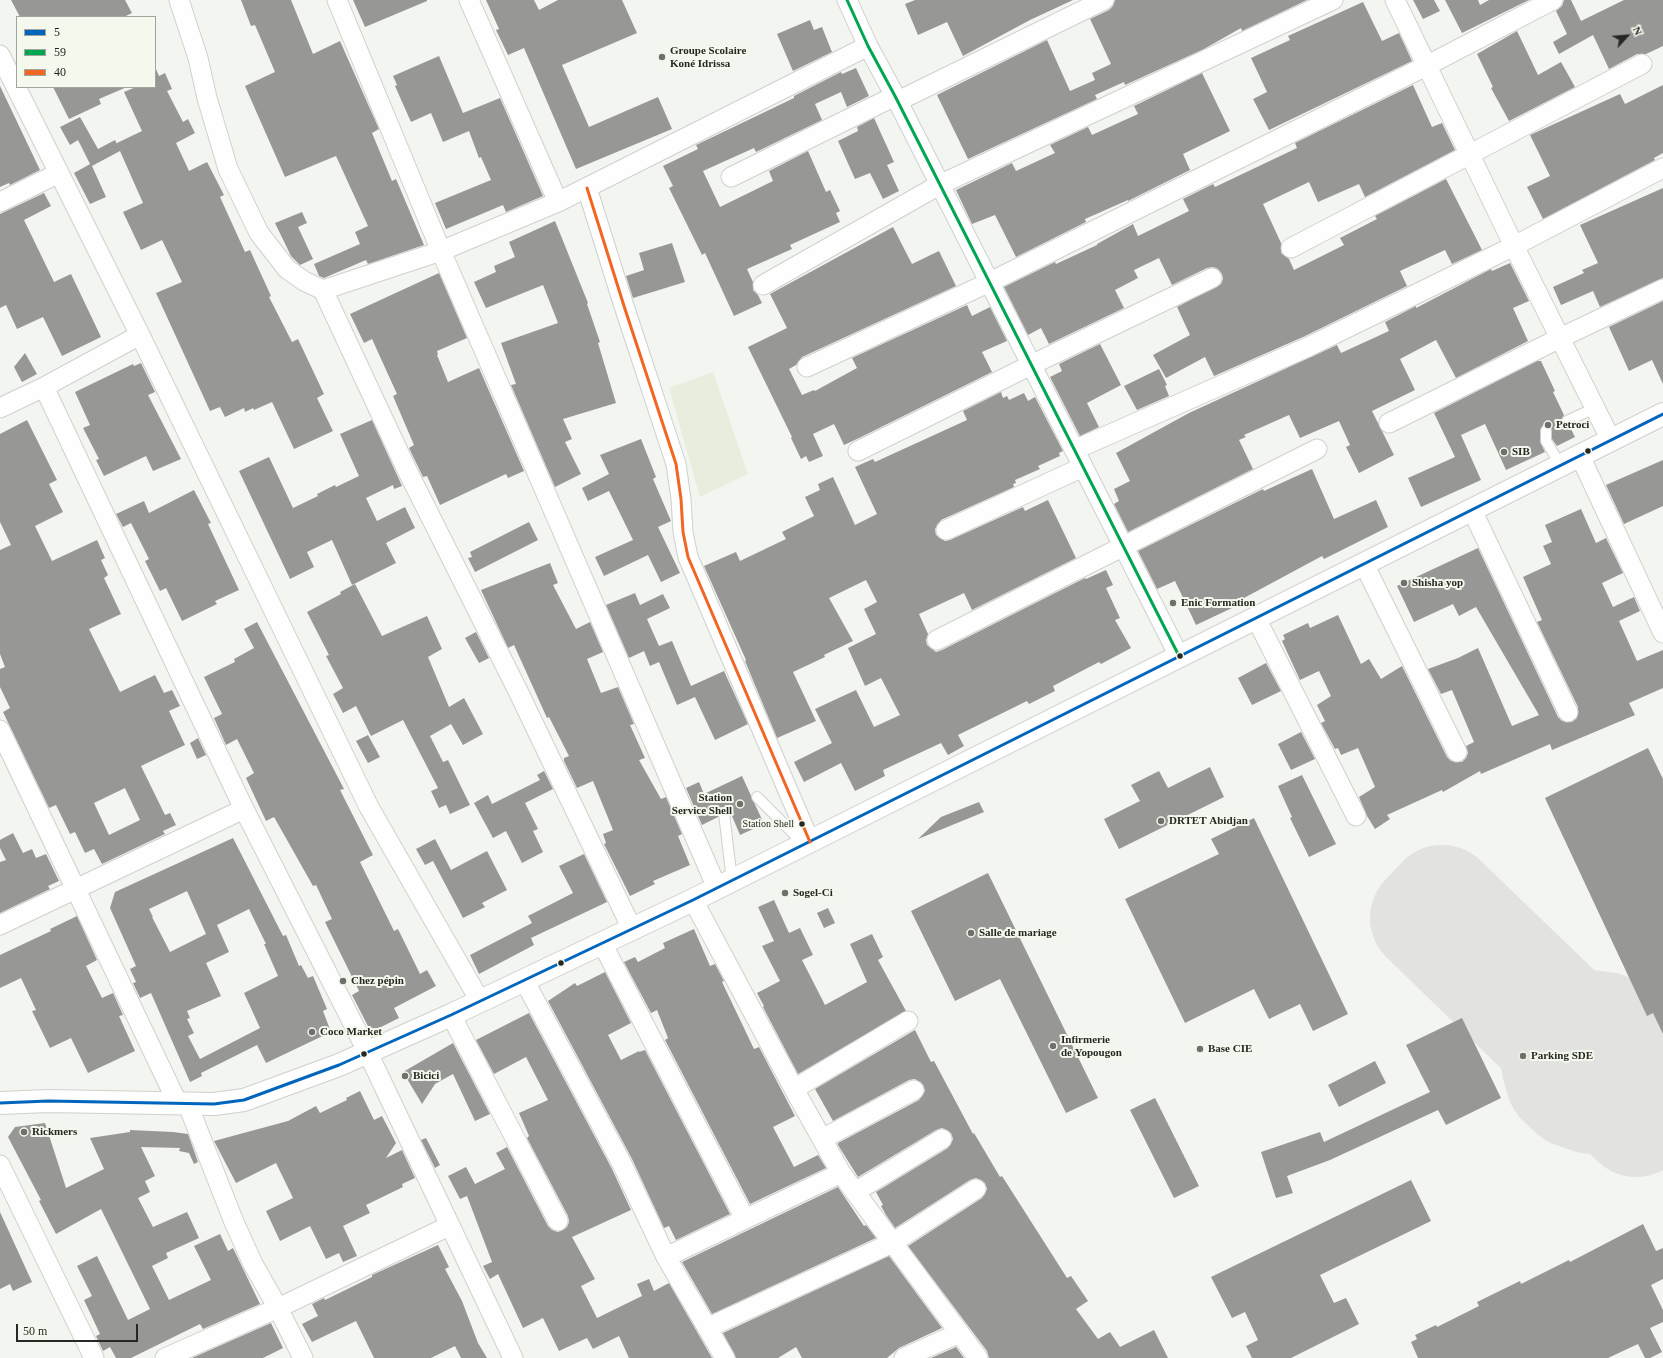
<!DOCTYPE html>
<meta charset="utf-8">
<style>
body{margin:0}
#map{position:relative;width:1663px;height:1358px;overflow:hidden;background:#f3f5f0;font-family:Georgia,serif}
canvas{display:block}
.legend{position:absolute;left:16px;top:16px;width:140px;height:72px;box-sizing:border-box;background:#f4f8ed;border:1px solid #a2a59d;margin:0;padding:5px 7px;list-style:none;font-size:12px;color:#262824}
.legend li{display:flex;align-items:center;gap:8px;height:20px}
.legend b{width:20px;border:1px solid #a2a59d}
.north{position:absolute;left:1607px;top:16px;width:40px;height:40px;-webkit-text-stroke:3px #f4f8ed;paint-order:stroke;rotate:64deg;font-size:11px;font-weight:700;line-height:16px;text-align:center;color:#262824}
.north::after{content:'';display:block;margin:auto;width:14px;height:18px;background:#262824;clip-path:polygon(50% 0,100% 100%,50% 72%,0 100%)}
.scale{position:absolute;left:16px;top:1324px;width:122px;height:18px;box-sizing:border-box;border:2px solid #262824;border-top:0;padding-left:5px;font-size:12px;line-height:14px;white-space:nowrap;color:#262824;-webkit-text-stroke:3px #f4f8ed;paint-order:stroke}
</style>
<div id="map">
<canvas width="1663" height="1358"></canvas>
<ul class="legend">
<li><b style="height:5px;background:#0065bd"></b>5</li>
<li><b style="height:5px;background:#00a651"></b>59</li>
<li><b style="height:5px;background:#f26522"></b>40</li>
</ul>
<div class="north">N</div>
<div class="scale">50 m</div>
</div>
<script>
const c = document.querySelector('canvas').getContext('2d');
c.lineJoin = 'round';
function fillPath(path, color) { c.fillStyle = color; c.fill(path, 'evenodd'); }
const poly = rows => new Path2D(rows.map(r => 'M' + r).join(''));
function strokePath(path, color, width, dash) { c.strokeStyle = color; c.lineWidth = width; c.lineCap = dash ? 'butt' : 'round'; c.setLineDash(dash || []); c.stroke(path); }
function label(font, color, halo, rows, align = 'center') {
  c.font = font + ' Georgia,serif'; c.lineWidth = 4; c.setLineDash([]); c.textBaseline = 'middle'; c.strokeStyle = halo; c.fillStyle = color; for (const [text, x, y, turn = 0] of rows) {
    c.save(); c.translate(x, y); c.rotate((+turn || 0) * Math.PI / 180); c.textAlign = isNaN(turn) ? turn : align; if (halo) c.strokeText(text, 0, 0); c.fillText(text, 0, 0); c.restore();
  }
}
const green = poly([
 [713,372,748,474,700,497,669,388]
]);
const runway = poly([
 [1442,900,1575,1028,1590,1025,1605,1027,1618,1035,1626,1047,1629,1062,1626,1077,1654,1104,1636,1122,1608,1095,1591,1099,1574,1093,1561,1081,1556,1064,1558,1047,1425,918,1442,900]
]);
const building = poly([
 [11,0,125,0,132,13,124,17,20,17],
 [241,0,291,0,313,54,340,41,379,129,372,133,392,181,396,179,424,245,368,264,366,260,324,278,319,276,314,264,360,244,355,232,368,226,336,156,285,177,245,86,275,72,255,25,251,26],
 [353,0,427,0,427,1,365,27],
 [486,0,534,0,539,10,558,0,622,0,637,33,562,65,589,127,658,97,672,129,576,169,524,48,508,55,496,30,499,29],
 [915,0,1073,0,1030,20,963,56,947,22,918,35,905,4],
 [1115,0,1307,0,1242,31,1241,28,1204,49,1125,85,1124,82,1095,95,1097,99,968,159,937,95,1047,40,1070,91,1095,80,1092,73,1111,64,1090,19,1109,10,1113,6],
 [1413,0,1434,0,1440,11,1423,19],
 [1445,0,1478,0,1480,5,1489,0,1529,0,1462,33],
 [1564,0,1571,0,1581,21,1624,0,1663,0,1663,46,1646,54,1637,54,1609,69,1593,35,1559,54,1553,42,1567,34,1556,11,1562,6],
 [1363,2,1382,41,1399,33,1412,61,1269,130,1253,99,1267,92,1251,58,1290,40,1288,36],
 [810,20,814,30,822,27,832,52,793,71,777,34],
 [1517,31,1538,75,1561,62,1575,87,1509,121,1491,88,1493,87,1477,54],
 [439,56,463,113,500,98,543,196,506,212,503,205,446,229,435,203,491,180,481,157,479,158,469,131,443,142,431,113,411,122,395,86,397,85,393,76],
 [155,67,159,76,165,73,172,89,167,91,183,122,188,119,195,133,176,143,189,171,207,162,224,195,220,197,245,252,250,250,271,296,269,297,292,342,298,339,324,394,317,398,333,431,294,449,272,402,254,410,253,408,245,412,244,408,225,417,220,407,210,411,156,293,182,282,162,240,141,250,123,212,143,203,120,151,92,166,106,197,90,204,74,173,90,164,78,140,70,145,60,127,80,117,98,149,115,140,117,144,117,143,142,131,124,92,136,87,155,87],
 [856,68,869,96,847,107,841,92,815,104,822,120,756,152,754,148,703,171,720,207,773,181,769,171,808,151,826,192,830,190,840,211,836,213,840,222,790,245,792,249,747,269,753,282,753,290,758,295,762,303,734,316,705,253,702,255,669,188,673,186,663,166,698,149,696,145,794,98,794,96,841,72,842,74],
 [1202,73,1230,131,1183,154,1190,170,1128,201,1128,200,1085,219,1086,222,1016,257,995,215,972,224,956,190,1012,163,1016,171,1055,153,1050,145,1088,127,1092,135,1138,114,1134,106],
 [1413,85,1432,127,1442,123,1455,150,1365,197,1359,184,1318,202,1309,182,1263,204,1281,243,1281,253,1289,259,1294,270,1344,245,1340,238,1377,219,1375,216,1446,179,1482,250,1452,264,1445,250,1400,271,1407,286,1303,337,1214,376,1205,357,1166,378,1153,355,1190,335,1177,307,1221,284,1223,279,1222,274,1218,269,1213,267,1207,268,1172,285,1159,258,1134,270,1138,278,1115,290,1124,308,1049,344,1041,328,1028,335,1004,287,1055,262,1056,264,1097,245,1097,244,1133,224,1138,236,1189,211,1183,199,1213,184,1215,187,1297,148,1295,143],
 [1663,85,1663,153,1654,158,1655,160,1543,219,1527,187,1550,176,1530,135,1620,94,1625,104],
 [0,86,40,170,10,185,9,183,0,187],
 [53,87,127,87,99,99,101,104,69,119],
 [874,118,894,162,887,165,899,191,883,199,870,173,855,179,838,141,858,131,857,127],
 [1663,188,1663,278,1600,307,1593,291,1561,305,1553,287,1584,273,1582,270,1598,263,1580,225],
 [44,193,51,206,24,220,54,282,71,274,101,337,62,356,43,317,17,329,6,305,0,308,0,214],
 [302,212,307,223,298,227,313,259,300,265,291,256,275,223],
 [555,221,588,303,587,304,600,342,598,343,616,403,563,419,572,439,565,442,581,474,555,487,511,385,516,384,501,343,558,323,543,285,486,308,474,282,496,272,494,266,515,257,509,242],
 [893,227,912,264,939,251,956,286,802,357,796,365,789,369,802,395,814,390,815,391,857,368,852,358,967,305,972,316,990,307,1007,341,982,352,992,372,859,438,844,445,834,424,813,434,823,456,809,462,806,456,801,459,791,438,792,437,748,347,787,328,770,294],
 [672,243,685,282,633,298,626,276,644,270,639,253],
 [1510,263,1529,301,1513,308,1528,341,1456,378,1436,340,1400,359,1415,390,1372,411,1394,455,1359,473,1346,447,1350,445,1339,421,1300,438,1289,415,1244,435,1246,437,1239,440,1253,469,1128,532,1114,504,1119,501,1114,489,1130,481,1116,453,1189,413,1337,345,1341,353,1389,331,1385,322,1416,306,1416,308,1491,269,1492,271],
 [439,273,467,338,437,351,438,355,437,355,448,382,479,368,524,471,508,478,506,474,440,505,427,476,423,477,409,448,414,445,393,396,397,394,372,339,364,343,350,314],
 [1663,301,1663,384,1652,360,1629,371,1609,327],
 [1100,344,1121,385,1087,403,1099,427,1080,436,1050,377,1062,371,1059,364],
 [25,353,37,374,22,382,14,367],
 [1537,361,1541,361,1555,391,1553,392,1564,415,1561,420,1561,424,1566,427,1570,427,1575,437,1557,446,1552,439,1551,427,1549,425,1543,425,1540,431,1540,441,1545,452,1506,470,1485,424,1461,435,1481,480,1421,507,1408,478,1455,457,1434,413],
 [141,363,155,392,148,395,181,459,153,471,146,456,104,476,96,460,99,459,83,428,90,425,75,392,133,364,134,366],
 [1159,369,1167,385,1165,386,1169,396,1137,410,1124,386],
 [1001,392,1003,398,1007,396,1009,400,1024,393,1028,401,1035,397,1063,451,1059,453,1060,456,1038,466,1040,469,1015,480,1016,483,1013,484,1014,487,941,520,935,529,936,535,945,541,950,540,1023,507,1025,511,1048,500,1076,558,972,610,964,593,919,614,928,634,926,640,927,645,936,652,942,650,1085,578,1086,579,1106,570,1113,585,1106,588,1120,618,1115,620,1131,648,1101,664,1099,662,1053,686,1055,691,1029,704,1027,701,958,735,964,746,948,755,941,743,883,770,885,776,855,791,841,763,804,782,794,762,832,743,815,709,856,690,874,727,900,715,881,678,865,686,848,648,876,634,864,609,877,602,866,580,829,598,853,641,824,655,825,657,793,672,816,721,777,738,745,661,746,660,704,566,736,552,740,561,786,539,782,532,814,516,805,497,820,490,818,484,833,477,855,525,877,514,855,467,873,459,875,462,967,420,963,411],
 [27,420,57,480,49,484,63,512,35,526,52,561,97,540,105,558,101,560,108,575,104,578,121,614,89,629,120,692,155,675,164,693,172,690,180,706,169,711,185,745,141,766,165,815,170,813,176,825,163,831,165,834,102,864,94,849,85,853,75,832,70,834,56,805,49,808,3,712,10,708,0,687,0,669,5,667,0,654,0,550,11,545,0,522,0,434],
 [125,788,140,820,109,835,94,803],
 [372,420,402,486,394,489,393,485,366,498,377,521,405,507,415,528,386,543,396,563,352,585,332,540,307,552,314,567,290,579,239,471,269,457,293,508,318,496,317,494,335,485,336,487,359,476,340,434],
 [641,439,656,477,653,479,671,521,658,527,680,573,661,582,648,555,604,576,595,557,633,540,609,491,588,501,582,488,609,474,600,455],
 [1663,460,1663,506,1624,524,1606,485],
 [1312,469,1334,519,1376,500,1388,527,1324,559,1322,556,1231,605,1232,608,1196,625,1175,581,1157,589,1138,551,1263,489,1264,491],
 [194,490,211,523,208,524,239,590,215,601,217,604,182,621,166,588,160,591,145,561,149,559,131,523,123,527,116,514,144,501,149,513],
 [1581,509,1596,543,1606,538,1623,573,1602,583,1613,607,1634,597,1640,611,1619,621,1637,661,1663,650,1663,688,1629,703,1635,715,1552,750,1550,744,1481,774,1480,771,1443,792,1442,790,1387,815,1390,819,1375,829,1367,816,1359,797,1375,787,1358,748,1341,755,1338,748,1335,749,1321,723,1325,721,1317,705,1331,696,1319,671,1300,680,1282,641,1285,639,1283,635,1308,623,1310,628,1338,615,1361,664,1369,659,1381,679,1402,666,1447,757,1451,761,1462,762,1466,758,1468,753,1466,746,1474,742,1452,690,1441,694,1428,669,1458,658,1478,648,1512,726,1539,715,1476,607,1459,616,1453,604,1414,622,1397,586,1478,548,1558,717,1562,721,1572,722,1577,718,1578,707,1537,622,1542,620,1523,577,1551,564,1543,546,1552,542,1545,525],
 [529,522,538,540,475,572,468,558,472,557,470,552],
 [550,563,558,583,553,585,576,629,590,622,603,652,587,659,601,693,618,687,634,724,630,725,645,758,639,760,661,799,666,797,682,834,678,836,690,865,653,881,655,884,630,896,604,844,606,843,603,834,613,830,593,781,577,788,564,761,564,758,569,756,549,717,547,718,514,645,508,648,481,590],
 [355,584,382,636,427,616,442,649,428,657,449,707,464,698,483,734,463,745,451,724,430,736,443,762,448,760,470,805,450,814,446,805,439,808,431,791,438,788,403,720,371,736,356,706,343,713,333,694,343,688,326,656,329,655,307,612,341,594,340,592],
 [635,593,640,605,663,594,670,608,647,619,659,646,672,641,691,686,724,671,748,724,715,740,695,697,677,705,659,662,650,666,644,651,629,658,606,605],
 [257,622,344,789,340,790,373,855,360,862,394,931,398,929,420,974,427,970,436,986,394,1008,399,1018,371,1032,352,995,359,991,325,922,332,919,316,885,313,886,274,817,266,821,246,778,254,773,237,739,226,745,214,718,222,714,204,677,235,662,234,659,254,648,244,629],
 [476,632,489,658,479,663,465,638],
 [1266,663,1281,691,1252,705,1238,678],
 [1301,732,1315,759,1291,770,1278,744],
 [368,735,380,757,368,763,356,741],
 [198,738,206,755,197,759,190,743],
 [1648,748,1663,779,1663,1034,1653,1013,1647,1016,1545,798],
 [1210,767,1224,797,1119,849,1104,819,1140,801,1131,785,1159,771,1168,788],
 [544,771,553,789,525,803,538,829,533,831,543,852,522,863,506,831,493,838,474,803,488,795,492,804,540,780,537,775],
 [1302,775,1336,844,1309,857,1290,818,1292,817,1278,786],
 [742,776,764,824,740,835,729,809,724,807,718,810,718,817,702,825,686,788,699,782,704,794],
 [979,802,984,812,918,839,941,817],
 [1254,818,1348,1014,1313,1031,1300,1004,1269,1019,1254,989,1185,1023,1125,899,1219,854,1211,839],
 [13,833,23,853,32,849,36,858,46,854,59,881,48,886,50,889,0,913,0,862,6,860,0,848,0,840],
 [233,838,283,936,286,935,299,966,301,965,308,978,313,976,327,1009,323,1011,331,1032,266,1063,257,1045,201,1073,202,1076,190,1082,151,993,140,998,133,983,136,982,130,969,136,966,110,908,115,892],
 [187,891,206,934,170,952,152,917,153,917,149,909],
 [249,909,266,944,264,944,278,976,244,993,260,1028,200,1059,188,1036,194,1033,187,1019,190,1018,187,1011,221,996,206,963,229,952,217,925],
 [435,839,451,870,487,851,507,890,482,903,485,907,463,918,433,861,425,865,416,849],
 [584,854,607,902,531,938,534,945,479,974,470,955,532,923,528,916,573,893,559,866],
 [988,873,1098,1098,1066,1113,1000,979,955,1001,911,911],
 [774,900,789,933,800,928,813,955,802,960,825,1005,867,982,850,944,872,934,883,957,878,960,906,1011,798,1074,763,1007,764,1006,757,993,780,981,762,946,774,941,758,907],
 [828,908,835,923,824,928,817,913],
 [77,916,97,960,86,966,102,998,113,993,123,1015,119,1016,135,1051,88,1073,71,1038,50,1048,32,1011,36,1010,21,978,0,988,0,955,51,931,50,929],
 [694,929,710,966,715,964,724,981,722,982,754,1049,759,1047,795,1116,773,1127,794,1167,818,1155,826,1168,750,1204,665,1040,668,1038,657,1010,651,1013,624,962,635,957,638,962,665,948,663,943],
 [605,972,631,1023,608,1035,621,1060,639,1051,639,1052,645,1050,730,1214,676,1240,669,1226,664,1228,632,1159,548,1001,575,983,577,986],
 [529,1013,612,1169,631,1210,572,1237,595,1279,581,1286,597,1318,642,1296,637,1284,649,1279,654,1291,669,1283,712,1358,629,1358,619,1336,593,1349,587,1338,559,1351,543,1318,523,1328,498,1274,490,1279,483,1266,492,1262,467,1196,460,1199,448,1176,466,1167,475,1184,505,1169,496,1153,507,1147,548,1226,552,1230,558,1232,567,1227,569,1222,568,1216,527,1138,529,1136,519,1113,548,1100,526,1057,494,1074,476,1040],
 [1462,1018,1501,1098,1446,1125,1438,1110,1330,1160,1287,1176,1293,1193,1276,1198,1261,1152,1320,1132,1324,1142,1430,1092,1406,1045],
 [915,1030,931,1062,934,1061,973,1134,974,1133,1000,1177,1002,1176,1067,1278,1071,1276,1088,1301,1076,1309,1098,1339,1110,1332,1120,1347,1154,1330,1168,1358,989,1358,987,1351,908,1246,982,1198,987,1189,985,1183,976,1178,970,1180,895,1228,886,1215,881,1206,883,1205,876,1192,948,1148,953,1139,951,1133,942,1128,936,1130,858,1177,838,1145,838,1143,919,1100,925,1091,923,1085,915,1079,909,1080,833,1121,815,1089],
 [453,1043,490,1114,475,1121,453,1074,435,1084,422,1104,403,1072],
 [1375,1061,1386,1083,1339,1107,1328,1085],
 [360,1091,374,1120,382,1116,396,1143,386,1158,402,1150,415,1178,402,1184,403,1187,366,1205,370,1213,343,1226,357,1256,343,1262,339,1253,326,1259,310,1226,280,1241,266,1211,293,1198,276,1163,236,1183,214,1141,288,1121,316,1106,320,1113,347,1100,346,1098],
 [1155,1098,1199,1186,1174,1198,1130,1110],
 [45,1123,66,1188,104,1169,90,1138,130,1132,130,1130,173,1132,188,1134,198,1162,194,1164,189,1153,179,1151,180,1148,141,1147,155,1176,145,1181,150,1192,138,1198,153,1227,187,1212,199,1238,166,1253,168,1258,152,1266,169,1300,211,1280,194,1246,220,1234,228,1251,233,1248,260,1304,203,1329,200,1324,131,1358,116,1358,110,1347,103,1351,96,1336,100,1334,84,1300,92,1296,77,1266,97,1256,128,1320,150,1309,101,1209,56,1234,39,1201,41,1200,8,1137,15,1127],
 [426,1138,440,1165,435,1168,421,1140],
 [1411,1180,1431,1221,1320,1275,1334,1303,1346,1298,1359,1324,1291,1358,1252,1358,1246,1346,1258,1340,1245,1312,1232,1318,1211,1277],
 [838,1187,864,1226,866,1225,876,1238,712,1314,682,1262],
 [0,1212,32,1282,13,1291,10,1284,0,1289],
 [1643,1224,1656,1251,1663,1248,1663,1279,1651,1285,1663,1310,1663,1322,1650,1328,1662,1352,1650,1358,1645,1358,1638,1344,1608,1358,1418,1358,1411,1342,1417,1339,1415,1335,1436,1325,1437,1327,1479,1306,1477,1302,1520,1281,1521,1284,1569,1260,1570,1262],
 [438,1245,449,1267,445,1269,462,1301,478,1343,487,1358,461,1358,455,1346,431,1358,374,1358,356,1321,312,1342,302,1324,318,1316,312,1304,324,1298,325,1300,372,1277,372,1275],
 [889,1256,942,1328,899,1348,887,1358,802,1358,796,1347,778,1358,736,1358,723,1333],
 [271,1323,283,1348,263,1358,192,1358],
 [956,1347,964,1358,931,1358]
]);
const service = poly([
 [1567,421,1595,408],
 [1546,431,1546,441,1561,466],
 [757,797,804,844],
 [724,813,732,881]
]);
const minor = poly([
 [179,0,198,58,207,98,228,169,259,233,287,269,304,281,323,290,407,470,518,691,632,929],
 [337,0,441,251,717,888],
 [469,0,558,202],
 [847,0,868,46,895,96,1179,656],
 [1395,0,1514,246,1611,440],
 [0,55,140,335,369,807,480,1001],
 [898,101,1104,0],
 [731,177,895,96],
 [587,188,624,306,676,464,681,499,683,532,688,557,810,842],
 [0,202,59,173],
 [1291,248,1642,64],
 [763,285,939,185,1333,0],
 [323,290,441,251,558,202,868,46],
 [807,367,990,282,1426,66,1553,0],
 [44,387,244,809,368,1053,513,1358],
 [0,408,44,387,140,335],
 [1389,423,1560,338,1663,289],
 [1074,450,1308,347,1514,246,1663,168],
 [858,451,1031,365,1212,278],
 [1580,456,1663,633],
 [1472,510,1568,712],
 [946,530,1083,467],
 [1364,564,1457,752],
 [1256,618,1356,816],
 [937,640,1317,449],
 [0,730,178,1104],
 [693,900,794,1089,841,1173,978,1358],
 [0,925,244,809],
 [602,943,745,1219,841,1173],
 [524,980,622,1164,666,1257,725,1358],
 [451,1015,558,1221],
 [794,1089,908,1021],
 [188,1105,234,1222,253,1264,278,1308,303,1358],
 [822,1139,914,1090],
 [0,1165,94,1358],
 [855,1192,942,1139],
 [666,1257,745,1219],
 [707,1328,892,1243,976,1189],
 [165,1358,278,1308,449,1226],
 [904,1358,959,1333]
]);
const tertiary = poly([
 [0,1103,48,1101,214,1104,244,1100,339,1065,451,1015,693,900,1663,414]
]);
const bus1 = poly([
 [0,1103,48,1101,214,1104,244,1100,339,1065,451,1015,693,900,1663,414]
]);
const bus2 = poly([
 [847,0,868,46,895,96,1179,656]
]);
const bus3 = poly([
 [587,188,624,306,676,464,681,499,683,532,688,557,810,842]
]);
const markers = [
 [662,57,4,"#6e706b"],
 [1548,425,4,"#6e706b"],
 [1588,451,3.5,"#262824"],
 [1504,452,4,"#6e706b"],
 [1404,583,4,"#6e706b"],
 [1173,603,4,"#6e706b"],
 [1180,656,3.5,"#262824"],
 [740,804,4,"#6e706b"],
 [1161,821,4,"#6e706b"],
 [802,824,3.5,"#262824"],
 [785,893,4,"#6e706b"],
 [971,933,4,"#6e706b"],
 [561,963,3.5,"#262824"],
 [343,981,4,"#6e706b"],
 [312,1032,4,"#6e706b"],
 [1053,1046,4,"#6e706b"],
 [1200,1049,4,"#6e706b"],
 [364,1054,3.5,"#262824"],
 [1523,1056,4,"#6e706b"],
 [405,1076,4,"#6e706b"],
 [24,1132,4,"#6e706b"]
];
const busNames = [
 ["Station Shell",794,824]
];
const poiNames = [
 ["Groupe Scolaire",670,51],
 ["Koné Idrissa",670,64],
 ["Petroci",1556,425],
 ["SIB",1512,452],
 ["Shisha yop",1412,583],
 ["Enic Formation",1181,603],
 ["Station",732,798,"right"],
 ["Service Shell",732,811,"right"],
 ["DRTET Abidjan",1169,821],
 ["Sogel-Ci",793,893],
 ["Salle de mariage",979,933],
 ["Chez pépin",351,981],
 ["Coco Market",320,1032],
 ["Infirmerie",1061,1040],
 ["de Yopougon",1061,1053],
 ["Base CIE",1208,1049],
 ["Parking SDE",1531,1056],
 ["Bicici",413,1076],
 ["Rickmers",32,1132]
];
fillPath(green, '#e8eedd');
strokePath(runway, '#e2e2e0', 110);
fillPath(building, '#979896');
strokePath(service, '#cfd1cd', 12);
strokePath(minor, '#cfd1cd', 21);
strokePath(tertiary, '#cfd1cd', 24);
strokePath(service, '#fdfefd', 10);
strokePath(minor, '#fdfefd', 19);
strokePath(tertiary, '#fdfefd', 22);
strokePath(bus1, '#0065bd', 3);
strokePath(bus2, '#00a651', 3);
strokePath(bus3, '#f26522', 3);
for (const [x, y, r, color] of markers) { const dot = new Path2D(); dot.arc(x, y, r, 0, 2 * Math.PI); c.fillStyle = color; c.fill(dot); strokePath(dot, '#f4f8ed', 1.5); }
label('10px', '#262824', '#f4f8ed', busNames, 'right');
label('bold 11px', '#262824', '#f4f8ed', poiNames, 'left');
</script>
